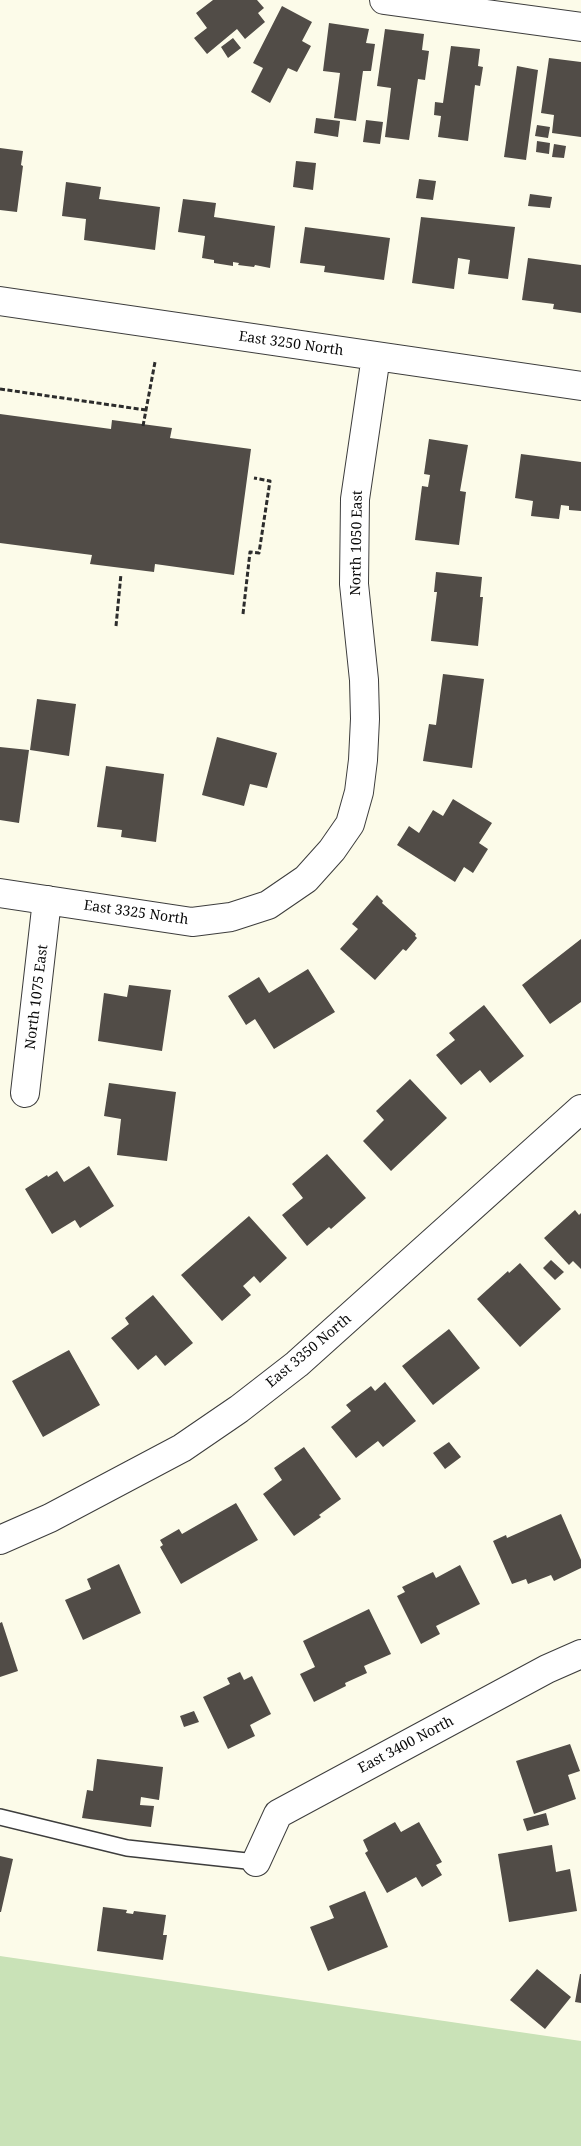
<!DOCTYPE html>
<style>
body{margin:0}
canvas{display:block;background:#fcfbe9}
</style>
<canvas width="581" height="2146"></canvas>
<script>
const c = document.querySelector('canvas').getContext('2d');
c.lineJoin = 'round';
function fillPath(path, color) { c.fillStyle = color; c.fill(path, 'evenodd'); }
const poly = rows => new Path2D(rows.map(r => 'M' + r).join(''));
function strokePath(path, color, width, dash) { c.strokeStyle = color; c.lineWidth = width; c.lineCap = dash ? 'butt' : 'round'; c.setLineDash(dash || []); c.stroke(path); }
function label(font, color, halo, rows, align = 'center') {
  c.font = font + ' "Noto Serif",serif'; c.lineWidth = 5; c.setLineDash([]); c.textBaseline = 'middle'; c.strokeStyle = halo; c.fillStyle = color; for (const [text, x, y, turn = 0] of rows) {
    c.save(); c.translate(x, y); c.rotate((+turn || 0) * Math.PI / 180); c.textAlign = isNaN(turn) ? turn : align; if (halo) c.strokeText(text, 0, 0); c.fillText(text, 0, 0); c.restore();
  }
}
const green = poly([
 [0,1956,581,2041,581,2146,0,2146]
]);
const building = poly([
 [213,0,257,0,264,8,258,13,265,22,245,39,237,29,207,54,194,38,207,28,196,13],
 [282,6,312,22,302,41,311,46,297,72,288,68,270,103,251,92,263,68,253,63],
 [329,23,369,29,366,43,375,44,371,71,363,71,356,121,334,118,340,73,323,71],
 [385,29,424,34,422,50,429,51,425,80,418,79,409,140,385,137,391,88,377,86],
 [233,38,241,48,228,58,221,47],
 [451,46,480,49,478,66,483,67,480,86,475,85,468,141,438,137,441,116,434,115,435,102,443,103],
 [549,58,581,62,581,137,552,133,554,115,541,113],
 [517,66,538,70,526,160,504,157],
 [316,118,340,121,338,137,314,133],
 [366,120,383,122,380,144,363,142],
 [537,125,550,127,548,138,535,136],
 [537,141,550,143,549,154,536,152],
 [554,144,566,146,564,158,552,157],
 [0,148,23,151,21,165,23,166,17,212,0,210],
 [296,161,316,163,313,190,293,187],
 [419,179,436,181,433,200,416,198],
 [66,182,101,187,99,199,160,207,155,250,84,240,86,219,62,216],
 [530,194,552,197,550,208,528,206],
 [183,199,216,203,214,217,275,226,270,268,255,265,254,267,238,265,239,263,233,262,233,266,214,263,214,260,202,258,205,236,178,232],
 [421,217,515,227,508,279,468,274,470,260,458,258,454,289,412,283],
 [305,227,390,238,384,280,324,272,325,266,300,263],
 [528,258,581,265,581,313,553,309,554,304,522,300],
 [0,414,111,429,112,420,172,428,170,438,251,449,234,575,155,564,154,572,90,564,92,555,0,543],
 [429,439,468,445,460,491,466,492,459,545,415,540,422,486,428,487,430,475,424,474],
 [521,454,581,462,581,511,569,510,569,506,561,505,559,519,531,516,533,501,515,498],
 [436,572,482,577,480,597,483,597,478,646,431,641,437,592,434,592],
 [443,674,484,679,472,768,423,761,429,724,436,725],
 [37,699,76,704,69,756,30,750],
 [217,737,277,753,267,788,250,784,244,806,202,795],
 [0,747,29,750,19,823,0,820],
 [106,766,164,774,156,842,121,837,122,830,97,827],
 [453,799,492,823,479,843,488,849,473,873,464,867,455,882,397,845,409,826,419,833,433,810,443,816],
 [377,895,383,901,382,903,416,934,415,936,417,938,406,951,403,949,375,980,340,949,358,929,352,924],
 [581,939,581,1002,550,1024,522,985],
 [308,969,335,1012,274,1049,255,1019,246,1025,228,996,259,977,269,993],
 [129,985,171,990,162,1051,98,1041,104,993,127,997],
 [484,1005,524,1056,490,1083,480,1070,461,1085,436,1055,455,1040,449,1033],
 [410,1079,447,1118,391,1171,363,1141,384,1120,376,1111],
 [109,1083,176,1092,167,1161,117,1155,121,1119,104,1116],
 [327,1154,366,1198,331,1229,329,1227,307,1246,282,1215,303,1198,292,1184],
 [89,1166,114,1206,80,1228,75,1220,52,1234,25,1189,47,1175,48,1177,57,1171,64,1182],
 [575,1210,579,1215,581,1213,581,1269,573,1261,569,1265,544,1238],
 [249,1216,287,1258,260,1283,254,1276,243,1286,251,1295,222,1321,181,1275],
 [551,1260,564,1272,555,1280,543,1268],
 [520,1263,561,1309,520,1347,477,1299,508,1271,509,1273],
 [153,1295,193,1343,165,1366,156,1355,138,1370,111,1338,129,1324,125,1318],
 [449,1329,480,1368,433,1405,402,1366],
 [69,1350,100,1405,43,1437,12,1381],
 [385,1382,416,1421,383,1447,378,1441,356,1458,331,1427,351,1411,346,1405,371,1386,375,1391],
 [449,1442,461,1457,445,1469,433,1453],
 [304,1447,341,1499,319,1515,321,1517,294,1536,263,1494,282,1480,274,1468],
 [236,1503,258,1540,181,1584,160,1547,163,1545,160,1540,179,1529,182,1534],
 [561,1514,581,1560,581,1568,554,1581,551,1575,528,1584,526,1579,512,1584,493,1541,506,1535,507,1538],
 [119,1564,141,1613,83,1640,65,1600,91,1589,87,1579],
 [460,1565,480,1604,436,1626,440,1634,421,1644,397,1596,405,1592,402,1587,433,1572,436,1578],
 [369,1609,391,1654,364,1666,367,1673,345,1683,346,1686,314,1702,300,1674,315,1667,303,1641],
 [2,1622,18,1671,0,1677,0,1623],
 [240,1672,244,1680,252,1676,271,1714,250,1725,255,1736,228,1749,203,1697,230,1684,227,1678],
 [194,1711,199,1722,184,1727,180,1716],
 [570,1744,580,1771,568,1775,576,1799,534,1814,516,1761],
 [97,1759,163,1767,159,1800,141,1797,140,1805,154,1806,151,1827,82,1818,87,1790,93,1791],
 [546,1813,549,1825,527,1831,523,1819],
 [395,1822,401,1832,419,1822,442,1862,436,1865,442,1875,422,1887,416,1877,387,1893,365,1853,368,1851,363,1840],
 [552,1845,556,1872,570,1869,577,1911,509,1922,498,1854],
 [0,1856,13,1859,1,1912,0,1912],
 [365,1891,388,1947,328,1971,310,1927,334,1918,329,1906],
 [103,1907,127,1910,126,1913,133,1914,134,1911,166,1915,163,1935,167,1935,163,1960,97,1951],
 [537,1969,571,1997,545,2029,510,2000],
 [580,1974,581,1974,581,2003,575,2002]
]);
const path = poly([
 [0,389,146,410],
 [143,426,155,362],
 [243,614,250,552,259,553,270,481,254,478],
 [116,626,121,574]
]);
const lane = poly([
 [0,1817,127,1848,256,1862]
]);
const street = poly([
 [384,0,581,27],
 [0,301,581,386],
 [0,893,192,922,231,917,268,905,306,879,332,850,350,824,359,792,363,760,365,719,364,680,354,584,355,499,376,356],
 [25,1093,47,900],
 [0,1540,50,1518,182,1448,239,1409,297,1364,581,1109],
 [256,1862,278,1814,547,1669,581,1654]
]);
const streetNames = [
 ["East 3250 North",291,344,8],
 ["North 1050 East",357,543,-89],
 ["East 3325 North",136,913,8],
 ["North 1075 East",37,997,-83],
 ["East 3350 North",309,1351,-40],
 ["East 3400 North",406,1745,-28]
];
fillPath(green, '#c9e2b7');
fillPath(building, '#514c47');
strokePath(lane, '#3d3d3d', 18);
strokePath(street, '#3d3d3d', 30);
strokePath(path, '#2c2c2c', 3, [5, 2.5]);
strokePath(lane, '#fff', 15);
strokePath(street, '#fff', 28);
label('14px', '#0a0a0a', '#fff', streetNames);
</script>
